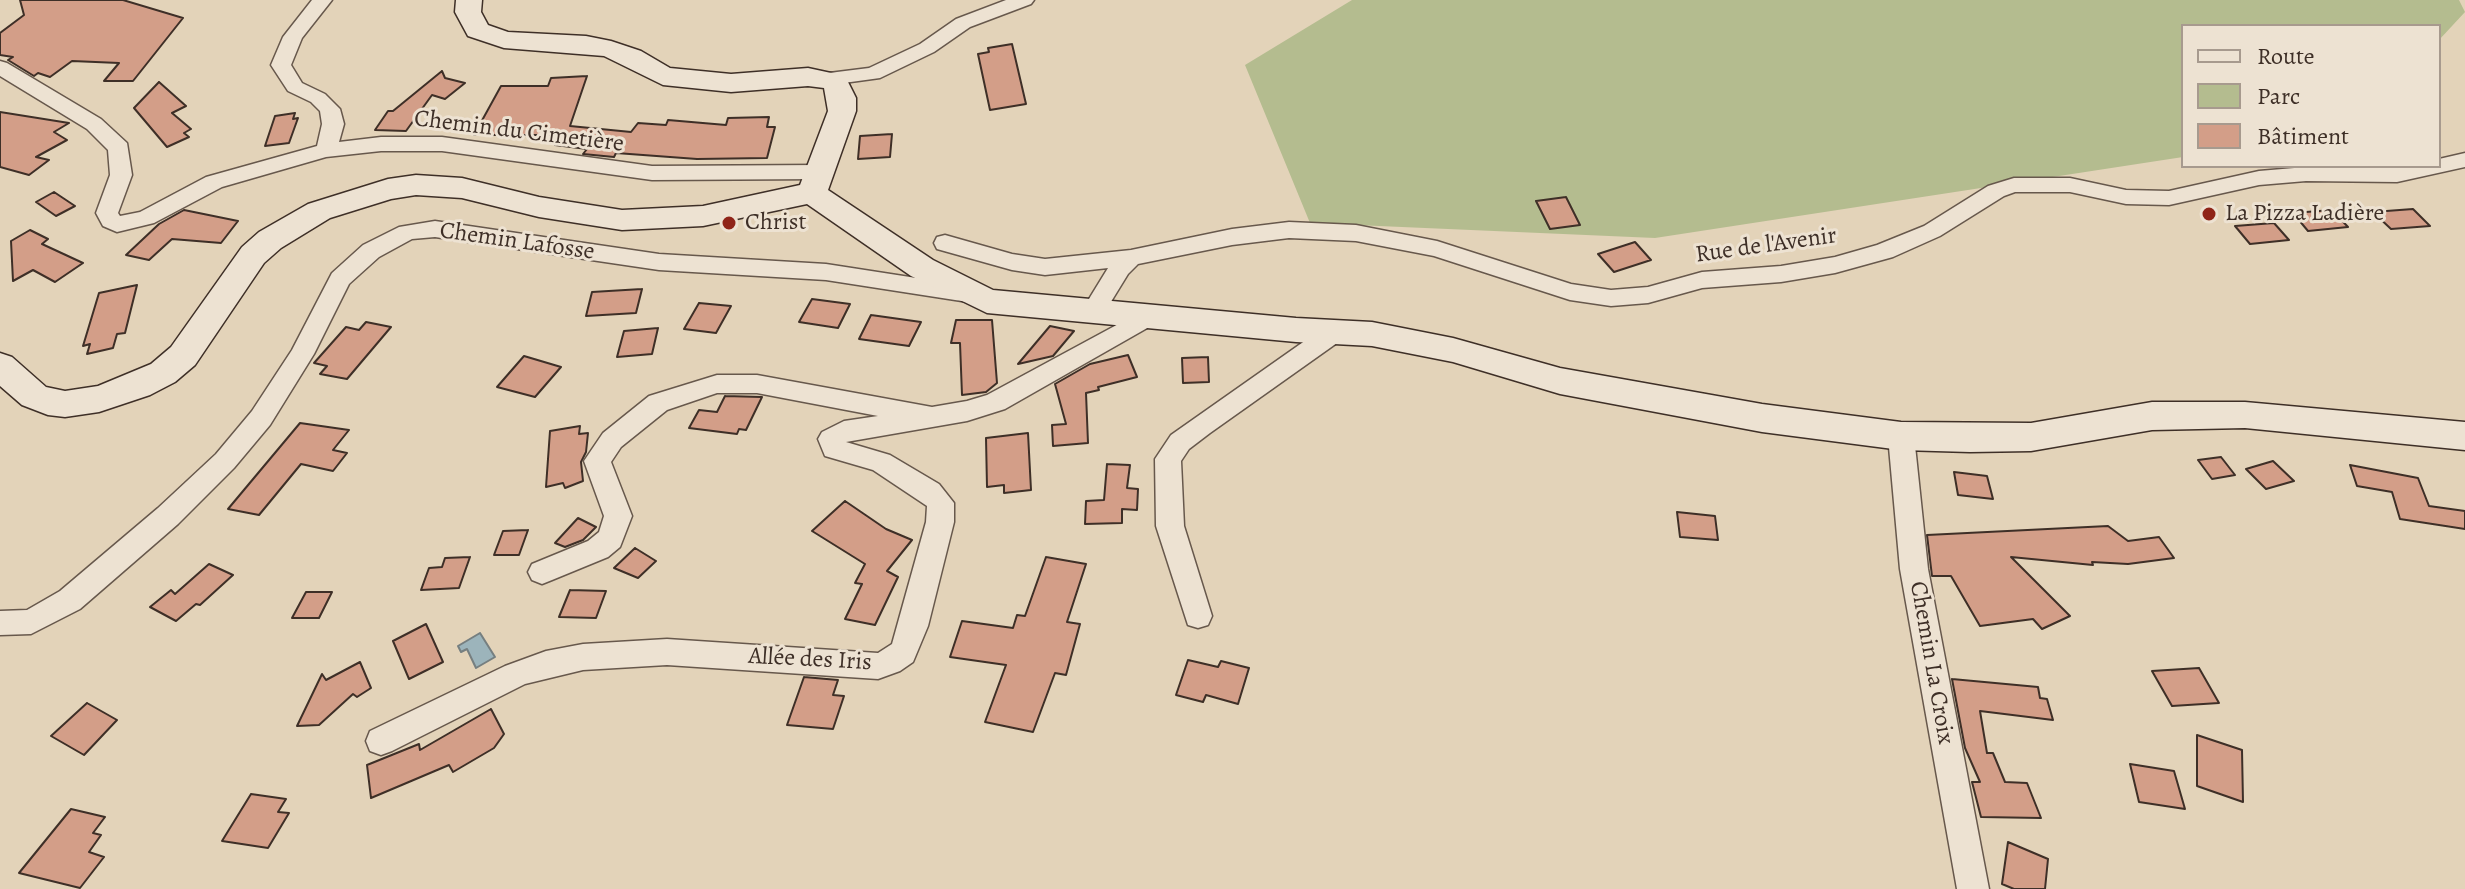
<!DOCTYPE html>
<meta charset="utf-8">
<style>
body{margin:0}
#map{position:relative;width:2465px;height:889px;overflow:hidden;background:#e3d3b9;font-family:Alegreya,serif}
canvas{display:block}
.legend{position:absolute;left:2181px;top:24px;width:260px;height:144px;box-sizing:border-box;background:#ede2d2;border:2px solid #a79a8e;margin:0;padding:10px 14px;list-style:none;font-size:24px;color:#3e2f27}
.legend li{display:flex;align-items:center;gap:16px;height:40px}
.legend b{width:40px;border:2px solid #a79a8e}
</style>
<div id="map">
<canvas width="2465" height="889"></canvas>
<ul class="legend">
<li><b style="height:10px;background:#ede2d2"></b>Route</li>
<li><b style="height:22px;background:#b4bc8f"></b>Parc</li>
<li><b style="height:22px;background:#d39e88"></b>Bâtiment</li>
</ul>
</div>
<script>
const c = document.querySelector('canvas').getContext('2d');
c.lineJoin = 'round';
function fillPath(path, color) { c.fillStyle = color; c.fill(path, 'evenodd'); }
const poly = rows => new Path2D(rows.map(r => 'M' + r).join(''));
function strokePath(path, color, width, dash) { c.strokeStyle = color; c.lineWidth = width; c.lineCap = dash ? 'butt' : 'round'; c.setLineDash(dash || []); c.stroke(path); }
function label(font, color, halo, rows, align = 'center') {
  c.font = font + ' Alegreya,serif'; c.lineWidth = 6; c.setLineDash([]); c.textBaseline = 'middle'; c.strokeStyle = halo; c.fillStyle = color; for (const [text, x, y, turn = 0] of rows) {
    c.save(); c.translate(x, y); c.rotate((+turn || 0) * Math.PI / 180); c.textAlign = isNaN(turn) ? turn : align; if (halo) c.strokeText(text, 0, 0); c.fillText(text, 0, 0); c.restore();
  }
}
const green = poly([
 [1352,0,2459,0,2465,12,2439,40,2439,26,2183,26,2183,157,1655,238,1310,223,1245,65]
]);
const water = poly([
 [480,633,495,657,476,668,467,649,461,652,458,646,480,633]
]);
const building = poly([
 [20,0,123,0,183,18,133,81,104,81,119,63,72,61,50,77,38,73,34,76,8,60,13,57,0,55,0,33,24,15,20,0],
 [1012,44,1026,104,990,110,978,54,989,52,988,48,1012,44],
 [442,71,445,78,465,83,445,99,432,95,406,131,375,130,388,111,393,111,442,71],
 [587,76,570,126,631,132,638,123,666,125,668,120,726,125,728,118,769,117,767,127,775,127,767,158,697,159,616,153,614,157,583,154,587,149,555,145,563,135,474,135,501,86,548,86,551,78,587,76],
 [159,82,186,106,172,113,191,129,184,133,189,137,167,147,134,108,159,82],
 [0,112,69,123,54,132,67,140,36,157,49,160,29,175,0,167,0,112],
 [295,113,293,119,298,118,289,143,265,146,275,116,295,113],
 [892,134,890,157,858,159,860,136,892,134],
 [54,192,75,206,56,216,36,202,54,192],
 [1566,197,1580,225,1550,229,1536,201,1566,197],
 [2413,209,2430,226,2391,229,2373,212,2413,209],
 [184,210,238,221,221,243,172,239,149,260,126,255,159,224,184,210],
 [2332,210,2348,227,2308,231,2293,213,2332,210],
 [2274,223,2289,240,2250,244,2235,226,2274,223],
 [30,230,48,239,42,244,83,263,55,282,33,270,13,281,11,241,30,230],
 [1635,242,1651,260,1614,272,1598,254,1635,242],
 [137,285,125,333,117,334,113,348,87,354,90,344,83,346,99,293,137,285],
 [642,289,636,313,586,316,592,292,642,289],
 [812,299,850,304,838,328,799,322,812,299],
 [699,303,731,306,716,333,684,329,699,303],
 [871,315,921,322,909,346,859,339,871,315],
 [956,320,992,320,997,383,986,392,962,395,960,343,951,343,956,320],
 [366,322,391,327,347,379,320,374,327,366,314,363,346,327,359,330,366,322],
 [1050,326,1074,331,1053,356,1018,364,1050,326],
 [658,328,652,354,617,357,624,331,658,328],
 [1128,355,1137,377,1098,387,1099,390,1086,393,1088,443,1053,446,1052,425,1066,424,1055,384,1090,364,1128,355],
 [524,356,561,367,535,397,497,387,524,356],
 [1208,357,1209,382,1183,383,1182,358,1208,357],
 [725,396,762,397,746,430,739,429,737,434,689,428,699,410,717,412,725,396],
 [300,423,349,430,333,450,347,453,333,471,301,464,259,515,228,509,300,423],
 [580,426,579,434,588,433,586,452,581,462,583,481,565,488,563,483,546,487,550,431,580,426],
 [1028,433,1031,490,1004,493,1004,485,987,487,986,438,1028,433],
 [2221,457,2235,475,2212,479,2198,460,2221,457],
 [2273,461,2294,481,2266,489,2246,469,2273,461],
 [1107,464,1130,465,1127,488,1138,489,1137,510,1122,509,1122,523,1085,524,1086,501,1104,500,1107,464],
 [2350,465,2418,478,2429,506,2465,511,2465,529,2400,519,2392,492,2357,486,2350,465],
 [1954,472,1987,476,1993,499,1958,495,1954,472],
 [845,501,886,529,912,540,887,571,898,577,875,625,845,619,862,584,855,583,865,564,812,531,845,501],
 [1677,512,1715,516,1718,540,1680,537,1677,512],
 [578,518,596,527,583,540,565,547,555,543,578,518],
 [2108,526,2128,541,2159,537,2174,558,2128,564,2092,562,2093,565,2011,557,2070,616,2042,629,2033,619,1980,626,1951,576,1932,576,1927,535,2108,526],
 [528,530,519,555,494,555,503,531,528,530],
 [635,548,656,561,638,578,614,568,635,548],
 [470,557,459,588,421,590,429,568,442,567,445,558,470,557],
 [1046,557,1086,564,1067,622,1080,624,1066,675,1055,673,1033,732,985,722,1006,665,950,657,962,621,1013,628,1017,615,1025,616,1046,557],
 [209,564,233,575,200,605,196,604,176,621,150,607,171,590,175,594,209,564],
 [570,590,606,591,596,618,559,617,570,590],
 [306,592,332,592,319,618,292,618,306,592],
 [426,624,443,662,409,679,393,641,426,624],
 [1188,660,1218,667,1221,661,1249,668,1238,704,1206,695,1203,702,1176,695,1188,660],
 [360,662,371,688,357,697,353,694,319,725,297,726,322,674,326,680,360,662],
 [2199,668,2219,703,2172,706,2152,671,2199,668],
 [804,677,838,680,833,695,844,696,833,729,787,725,804,677],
 [1952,679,2038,687,2040,698,2047,699,2053,720,1980,711,1987,753,1993,753,2005,782,2027,783,2041,818,1981,817,1972,782,1980,782,1965,748,1952,679],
 [87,703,117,720,84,755,51,736,87,703],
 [491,709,504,734,494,748,453,772,449,765,371,798,367,765,419,744,420,750,491,709],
 [2197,735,2242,750,2243,802,2197,786,2197,735],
 [2130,764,2174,771,2185,809,2139,802,2130,764],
 [251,794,286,799,278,812,289,813,268,848,222,841,251,794],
 [71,809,105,817,93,833,101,835,89,852,104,857,80,888,19,873,71,809],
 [2008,842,2048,859,2045,889,2014,889,2002,884,2008,842]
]);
const street = poly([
 [312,0,332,0,302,38,291,65,302,83,325,94,340,109,344,124,339,142,381,137,442,137,652,166,821,165,829,167,832,172,829,177,821,179,652,180,442,151,381,151,326,157,222,187,154,223,117,232,103,226,96,213,110,175,108,150,87,129,0,76,0,61,7,63,101,119,127,143,132,175,118,213,120,216,140,212,206,177,317,146,322,124,320,111,311,102,288,91,271,65,283,37,312,0],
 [1006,0,1034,0,1031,4,970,27,934,52,880,78,829,85,819,79,829,73,869,68,920,44,956,19,1006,0],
 [2465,153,2465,167,2397,182,2306,181,2259,185,2169,205,2126,204,2070,192,2015,192,2004,196,1940,236,1893,257,1835,273,1781,282,1702,288,1648,303,1611,306,1570,300,1434,256,1356,241,1289,238,1232,245,1138,264,1128,274,1101,318,1093,321,1085,318,1081,312,1108,268,1045,275,1012,270,937,249,934,243,937,237,945,235,1012,254,1045,259,1131,250,1232,229,1289,222,1356,225,1437,241,1571,284,1611,290,1648,287,1702,272,1781,266,1835,257,1877,245,1924,226,1988,186,2014,178,2070,178,2126,190,2169,191,2259,171,2306,167,2439,166,2439,159,2465,153],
 [435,221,659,254,826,264,968,286,976,288,980,294,976,300,968,302,826,280,659,270,435,237,412,239,379,257,349,284,314,354,270,425,234,468,178,524,80,609,31,634,0,635,0,611,27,610,60,591,158,508,216,454,252,411,292,350,332,273,363,245,399,227,435,221],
 [1148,308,1156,311,1160,317,1156,323,1005,409,967,421,846,442,890,455,939,484,954,503,954,522,928,626,913,662,900,671,878,679,667,665,583,670,525,684,392,751,381,755,370,751,366,741,370,731,505,666,546,651,583,644,667,639,878,653,892,644,926,522,927,506,873,470,825,456,818,439,822,432,844,421,878,416,757,393,717,393,667,410,621,447,611,462,632,516,620,547,608,557,552,580,542,584,532,580,528,572,532,564,588,541,599,532,604,516,584,461,603,433,649,396,717,375,757,375,932,407,967,401,987,395,1148,308],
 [1335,323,1344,326,1347,332,1344,338,1210,433,1189,449,1181,461,1184,526,1212,616,1208,625,1198,628,1188,625,1156,526,1155,459,1171,435,1326,326,1335,323],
 [1901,426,1910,429,1914,436,1928,569,1989,889,1957,889,1900,569,1888,436,1892,429,1901,426]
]);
const secondary = poly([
 [456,0,482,0,481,12,488,25,508,32,586,36,611,41,641,51,670,68,731,74,808,68,845,76,856,98,856,111,828,190,933,260,993,290,1296,318,1372,322,1453,338,1560,368,1762,404,1901,422,2031,423,2152,402,2245,402,2465,422,2465,450,2245,428,2152,430,2031,451,1970,452,1901,450,1762,432,1560,394,1453,362,1372,346,1296,342,987,313,911,276,807,204,703,226,622,230,539,217,462,198,416,195,391,199,330,218,281,248,264,263,195,365,175,382,150,395,99,412,65,417,48,415,22,405,0,386,0,353,12,357,46,387,65,391,98,386,151,364,171,347,242,247,259,232,308,204,388,179,416,175,462,178,539,197,622,210,703,206,800,185,828,111,824,88,808,86,731,92,663,85,604,56,504,48,468,36,455,12,456,0]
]);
const markers = [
 [2209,214,8,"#8f2418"],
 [729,223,8,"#8f2418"]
];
const streetNames = [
 ["Chemin du Cimetière",519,132,7],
 ["Chemin Lafosse",517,242,8],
 ["Rue de l'Avenir",1766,246,-8],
 ["Allée des Iris",810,660,3],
 ["Chemin La Croix",1931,663,80]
];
const poiNames = [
 ["La Pizza Ladière",2225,214],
 ["Christ",745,223]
];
fillPath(green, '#b4bc8f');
fillPath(water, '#9cb4bb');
strokePath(water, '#767f80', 2);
fillPath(building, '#d39e88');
strokePath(building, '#3e2f27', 2);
strokePath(street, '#67584c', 3);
strokePath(secondary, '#3e2f27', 3);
fillPath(street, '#ede2d2');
fillPath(secondary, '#ede2d2');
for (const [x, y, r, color] of markers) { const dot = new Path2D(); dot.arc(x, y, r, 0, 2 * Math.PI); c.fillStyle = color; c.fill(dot); strokePath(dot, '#ede2d2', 3); }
label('24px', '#3e2f27', '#ede2d2', streetNames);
label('24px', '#3e2f27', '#ede2d2', poiNames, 'left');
</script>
